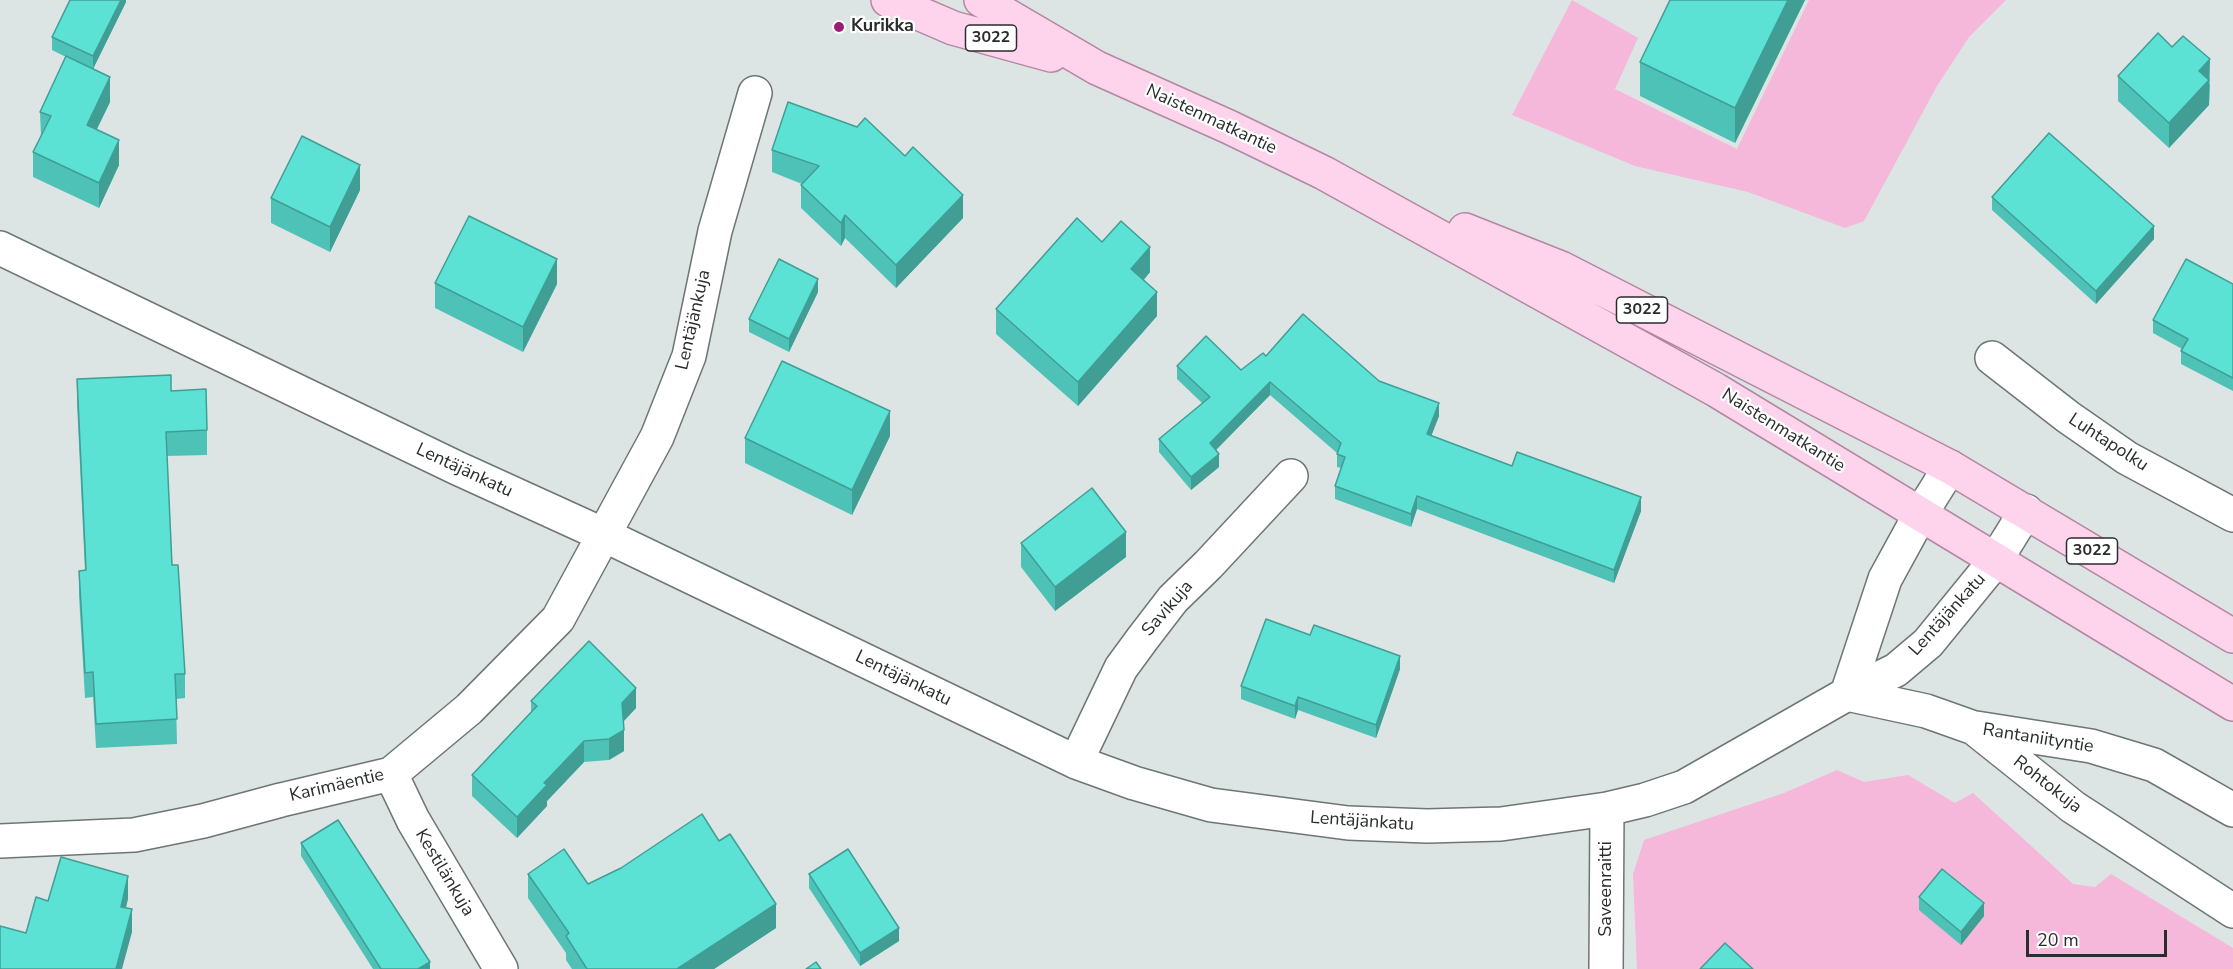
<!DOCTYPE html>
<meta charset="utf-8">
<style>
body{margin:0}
#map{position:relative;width:2233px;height:969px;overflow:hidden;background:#dde5e4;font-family:"Nunito Sans",sans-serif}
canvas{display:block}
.scale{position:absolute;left:2026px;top:930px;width:141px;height:27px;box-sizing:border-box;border:3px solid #2a2d2d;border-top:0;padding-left:8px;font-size:18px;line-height:21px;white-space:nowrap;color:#2a2d2d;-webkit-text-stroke:4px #fff;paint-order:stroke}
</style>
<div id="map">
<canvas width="2233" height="969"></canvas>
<div class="scale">20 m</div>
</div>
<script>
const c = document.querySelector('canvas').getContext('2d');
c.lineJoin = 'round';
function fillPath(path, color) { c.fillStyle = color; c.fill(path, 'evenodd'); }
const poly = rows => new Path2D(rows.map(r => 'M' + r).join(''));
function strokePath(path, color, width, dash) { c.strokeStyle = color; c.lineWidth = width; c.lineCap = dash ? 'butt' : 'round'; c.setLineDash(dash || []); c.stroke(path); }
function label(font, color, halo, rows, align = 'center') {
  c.font = font + ' "Nunito Sans",sans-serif'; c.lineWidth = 4.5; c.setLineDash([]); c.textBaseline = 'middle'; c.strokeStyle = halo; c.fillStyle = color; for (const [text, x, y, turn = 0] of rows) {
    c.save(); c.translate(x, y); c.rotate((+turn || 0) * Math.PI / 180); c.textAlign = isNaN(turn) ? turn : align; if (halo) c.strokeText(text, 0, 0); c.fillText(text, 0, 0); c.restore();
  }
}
const green = poly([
 [1572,0,1638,38,1615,89,1737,149,1809,0,2006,0,1969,37,1937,86,1864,221,1845,228,1748,192,1635,166,1512,115],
 [1837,770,1864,782,1908,775,1955,803,1973,793,2073,884,2095,887,2111,874,2233,948,2233,969,1637,969,1633,874,1644,840,1784,793]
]);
const street = poly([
 [0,248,457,468,604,535,1076,762,1134,783,1211,805,1348,823,1427,826,1501,824,1607,809,1645,800,1684,787,1847,694,1896,670,1928,643,1995,561,2026,511],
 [1992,358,2068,417,2127,458,2233,515],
 [1847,694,1926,711,1974,728,2073,807,2233,911],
 [1847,694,1885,579,1920,515,1950,467],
 [1976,728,2091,746,2154,765,2233,810],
 [1076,762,1121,668,1143,638,1173,599,1208,565,1291,476],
 [391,774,413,820,501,969],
 [0,841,134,835,203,821,281,800,391,774,469,709,558,619,657,437,689,356,715,231,755,93],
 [1606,969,1607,809]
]);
const primary = poly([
 [888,0,953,28,1051,55],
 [981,0,1097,68,1229,127,1324,173,1716,390,2233,704],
 [1465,230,1561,268,1950,467,2233,636]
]);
const wall = poly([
 [126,0,126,2,93,69,110,102,96,130,119,165,99,208,33,177,33,152,41,137,40,112,66,57,52,50,52,37],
 [1670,0,1805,0,1735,143,1640,96,1640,62],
 [2118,76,2210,84,2209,105,2169,148,2118,101],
 [772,150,963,218,896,288,845,238,841,246,801,208,801,185,802,184,772,172],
 [360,190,330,252,271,223,271,198],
 [1992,197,2154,239,2096,304,1992,210],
 [1102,242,1150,272,1144,280,1157,316,1078,406,996,334,996,309],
 [435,283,557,284,523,352,435,308],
 [2233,284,2233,391,2181,364,2181,351,2182,349,2153,333,2153,320],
 [818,292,789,352,749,332,749,319],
 [1266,356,1379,381,1439,416,1431,436,1512,466,1641,511,1614,583,1417,509,1411,527,1335,499,1335,486,1341,468,1337,467,1337,453,1270,395,1216,450,1219,467,1191,490,1159,452,1159,439,1202,403,1177,379,1177,366,1241,370],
 [77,379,171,391,207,430,207,455,167,456,172,565,185,674,185,698,176,699,177,744,96,748,93,697,85,698,79,596,79,571,85,571,77,403],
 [890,436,852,515,745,463,745,438],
 [1021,543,1126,557,1055,611,1021,567],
 [1310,635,1400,669,1376,738,1298,710,1295,719,1241,699,1241,686],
 [531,701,636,708,623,722,624,751,609,760,584,762,547,801,547,806,517,838,472,796,472,775,531,712],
 [301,843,430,969,373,969,301,856],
 [528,874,588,884,776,928,714,969,572,969,566,960,566,953,528,898],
 [809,874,899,941,860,966,809,888],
 [1919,897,1984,916,1961,945,1919,910]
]);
const shadedWall = poly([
 [121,0,126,0,126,2,93,69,93,56],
 [1788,0,1805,0,1735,143,1735,108],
 [2210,59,2209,105,2169,148,2169,123,2199,71],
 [110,77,110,102,87,150,87,125],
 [119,140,119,165,99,208,99,183],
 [360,165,360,190,330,252,330,227],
 [963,195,963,218,896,288,896,265],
 [845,215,845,238,841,246,841,223],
 [2154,226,2154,239,2096,304,2096,291],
 [1150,247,1150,272,1131,294,1131,269],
 [557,259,557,284,523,352,523,327],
 [818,279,818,292,789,352,789,339],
 [1157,292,1157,316,1078,406,1078,382],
 [1270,382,1270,395,1210,456,1210,443],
 [1439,403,1439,416,1427,447,1427,434],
 [890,411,890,436,852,515,852,490],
 [1219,454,1219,467,1191,490,1191,477],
 [1417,496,1417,509,1411,527,1411,514],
 [1641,497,1641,511,1614,583,1614,570],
 [1126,532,1126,557,1055,611,1055,587],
 [1400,656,1400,669,1376,738,1376,725],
 [636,688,636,708,622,723,622,703],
 [1298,697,1298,710,1295,719,1295,706],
 [624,730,624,751,609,760,609,739],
 [584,741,584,762,547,801,547,806,517,838,517,817,544,783],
 [128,876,128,899,121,930,121,907],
 [1984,903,1984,916,1961,945,1961,932],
 [776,904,776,928,714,969,677,969],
 [132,909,132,932,122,969,116,969],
 [899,928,899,941,860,966,860,953],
 [430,962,430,969,418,969]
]);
const building = poly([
 [70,0,121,0,93,56,52,37,70,0],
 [1670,0,1788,0,1735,108,1640,62,1670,0],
 [2158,33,2172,47,2183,36,2210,59,2199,71,2209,80,2169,123,2118,76,2158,33],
 [66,56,110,77,87,125,119,140,99,183,33,152,51,116,40,112,66,56],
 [788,102,857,127,865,118,905,156,913,147,963,195,896,265,845,215,841,223,801,185,819,166,772,150,788,102],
 [2049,133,2154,226,2096,291,1992,197,2049,133],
 [302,136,360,165,330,227,271,198,302,136],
 [469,216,557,259,523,327,435,283,469,216],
 [1077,218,1102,242,1121,221,1150,247,1131,269,1157,292,1078,382,996,309,1077,218],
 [779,259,818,279,789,339,749,319,779,259],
 [2186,259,2233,284,2233,378,2181,351,2188,339,2153,320,2186,259],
 [1303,314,1379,381,1439,403,1427,434,1512,466,1517,452,1641,497,1614,570,1417,496,1411,514,1335,486,1345,457,1337,454,1341,443,1270,382,1210,443,1219,454,1191,477,1159,439,1210,397,1177,366,1206,336,1241,370,1263,353,1266,356,1303,314],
 [782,361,890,411,852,490,745,438,782,361],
 [171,375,171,391,206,389,207,430,166,432,172,565,178,565,185,674,175,674,177,719,96,724,93,672,85,673,79,571,86,570,77,379,171,375],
 [1092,488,1126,532,1055,587,1021,543,1092,488],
 [1266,619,1310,635,1314,625,1400,656,1376,725,1298,697,1295,706,1241,686,1266,619],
 [589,641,636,688,622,703,624,730,609,739,584,741,544,783,547,785,517,817,472,775,537,706,531,701,589,641],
 [702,814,719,841,730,834,776,904,677,969,587,969,566,936,569,933,528,874,564,849,588,884,621,868,702,814],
 [338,820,430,962,418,969,381,969,301,843,338,820],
 [848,849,899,928,860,953,809,874,848,849],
 [61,857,128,876,121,907,132,909,116,969,0,969,0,926,26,933,36,897,48,901,61,857],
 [1942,869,1984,903,1961,932,1919,897,1942,869],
 [1725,943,1753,969,1700,969,1725,943],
 [816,962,821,969,806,969,816,962]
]);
const markers = [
 [839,27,6,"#9a1c73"]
];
const shields = [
 [991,38,51],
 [1642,310,51],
 [2092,551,51]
];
const shieldNames = [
 ["3022",991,38],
 ["3022",1642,310],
 ["3022",2092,551]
];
const poiNames = [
 ["Kurikka",851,27]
];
const streetNames = [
 ["Naistenmatkantie",1211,120,25],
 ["Lentäjänkuja",694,320,-77],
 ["Naistenmatkantie",1783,431,32],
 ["Luhtapolku",2108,443,33],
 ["Lentäjänkatu",464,471,25],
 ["Savikuja",1168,609,-49],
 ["Lentäjänkatu",1948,615,-48],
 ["Lentäjänkatu",903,679,26],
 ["Rantaniityntie",2038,739,9],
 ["Rohtokuja",2047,785,38],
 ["Karimäentie",337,786,-13],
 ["Lentäjänkatu",1362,822,4],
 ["Kestilänkuja",444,873,59],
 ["Saveenraitti",1607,889,-90]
];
fillPath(green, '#f5b7da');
strokePath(street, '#6e7674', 36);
strokePath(primary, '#b487a1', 36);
strokePath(street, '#fff', 33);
strokePath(primary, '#fed4ec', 33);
fillPath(wall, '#4fc2b7');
fillPath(shadedWall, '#409e95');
fillPath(building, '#5ce1d5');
strokePath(building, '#409e95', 1.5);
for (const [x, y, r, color] of markers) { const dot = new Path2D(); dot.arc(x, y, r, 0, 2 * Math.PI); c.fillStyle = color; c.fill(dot); strokePath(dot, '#fff', 2); }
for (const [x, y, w] of shields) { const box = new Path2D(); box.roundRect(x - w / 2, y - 13, w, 26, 4.5); c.fillStyle = '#fff'; c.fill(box); strokePath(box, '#2a2d2d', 1.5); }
label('bold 16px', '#2a2d2d', null, shieldNames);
label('bold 18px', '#2a2d2d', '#fff', poiNames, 'left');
label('18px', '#2a2d2d', '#fff', streetNames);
</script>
